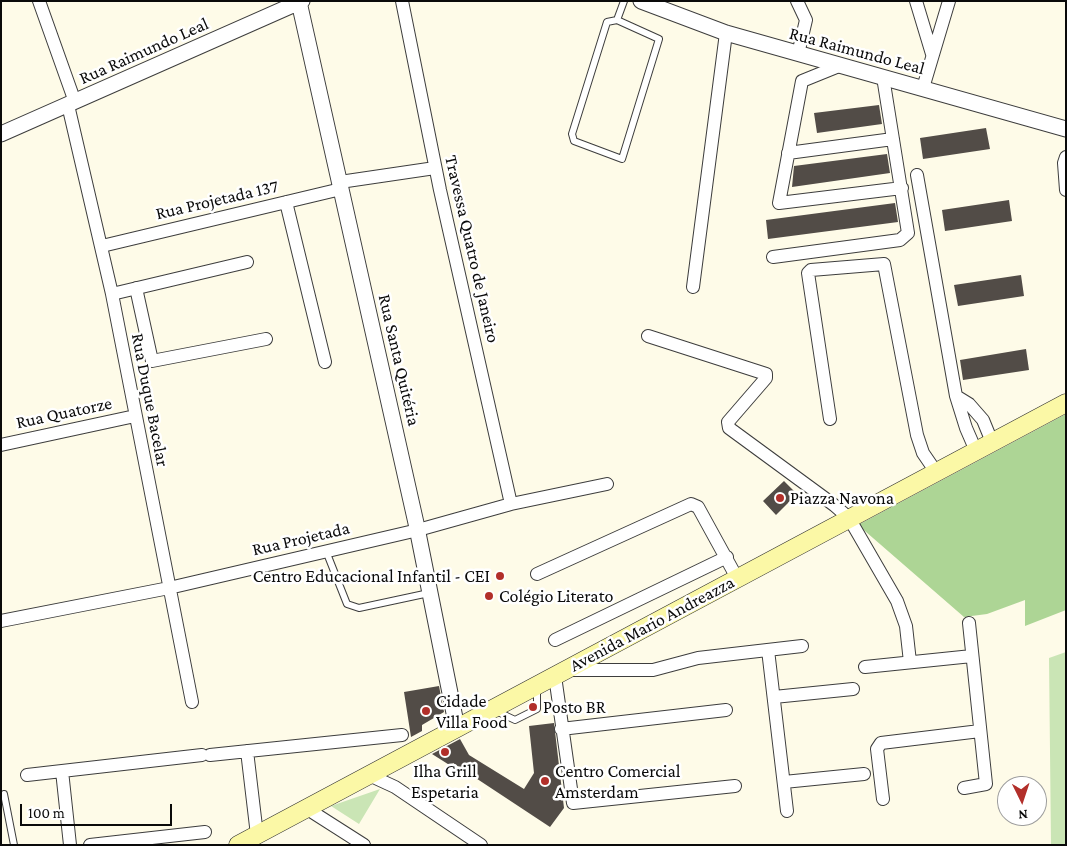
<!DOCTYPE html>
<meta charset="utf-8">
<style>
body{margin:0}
#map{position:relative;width:1067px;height:846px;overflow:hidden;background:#fefbe8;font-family:"Crimson Pro",serif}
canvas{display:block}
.frame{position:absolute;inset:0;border:2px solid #0a0a0a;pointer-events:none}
.north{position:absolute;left:997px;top:776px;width:50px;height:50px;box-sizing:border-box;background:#fff;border:1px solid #9d9d9d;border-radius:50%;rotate:176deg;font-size:14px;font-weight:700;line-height:20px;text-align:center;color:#0a0a0a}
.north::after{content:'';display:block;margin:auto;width:18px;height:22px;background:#b22f2a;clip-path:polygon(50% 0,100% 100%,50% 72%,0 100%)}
.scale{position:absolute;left:20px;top:804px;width:152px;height:22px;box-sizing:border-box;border:2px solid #0a0a0a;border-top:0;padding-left:6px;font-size:15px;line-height:18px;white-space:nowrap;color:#0a0a0a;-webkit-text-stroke:4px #fff;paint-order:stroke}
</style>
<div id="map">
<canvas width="1067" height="846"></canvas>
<div class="frame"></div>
<div class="north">N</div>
<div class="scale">100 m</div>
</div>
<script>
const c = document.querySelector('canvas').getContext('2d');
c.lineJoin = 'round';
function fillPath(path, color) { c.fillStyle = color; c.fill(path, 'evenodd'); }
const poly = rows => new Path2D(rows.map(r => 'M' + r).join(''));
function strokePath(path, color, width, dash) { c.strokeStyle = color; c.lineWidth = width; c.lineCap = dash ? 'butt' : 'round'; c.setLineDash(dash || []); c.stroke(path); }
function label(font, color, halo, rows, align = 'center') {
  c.font = font + ' "Crimson Pro",serif'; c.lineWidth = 5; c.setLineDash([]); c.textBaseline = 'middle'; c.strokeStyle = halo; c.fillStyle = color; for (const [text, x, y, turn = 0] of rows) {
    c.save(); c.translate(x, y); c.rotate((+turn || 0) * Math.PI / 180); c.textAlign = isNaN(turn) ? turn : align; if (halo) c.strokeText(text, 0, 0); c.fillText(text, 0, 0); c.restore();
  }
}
const green = poly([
 [1066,652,1066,845,1051,845,1049,658],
 [380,789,359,824,331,806]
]);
const forest = poly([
 [1066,414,1066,610,1025,626,1025,600,987,614,964,617,858,525]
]);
const building = poly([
 [879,105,882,124,817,133,814,113],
 [986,128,990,149,923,159,920,138],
 [887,154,890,173,792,187,794,166],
 [1009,200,1012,221,945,231,942,210],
 [895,203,898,222,768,239,766,220],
 [1021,275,1024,296,958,306,954,285],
 [1026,349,1029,370,963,380,960,360],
 [784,481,797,494,776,515,763,501],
 [439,686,444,712,422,725,422,731,411,737,404,692],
 [554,723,564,808,550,827,453,763,451,766,432,754,460,739,469,755,524,789,534,773,529,726]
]);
const service = poly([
 [617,20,659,39,622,159,574,141,572,134,607,22,617,20],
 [617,20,624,1],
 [326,551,347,604,359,608,429,593],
 [496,711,515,720,537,709,537,688],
 [4,794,14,845]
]);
const minor = poly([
 [39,1,75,102],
 [402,1,440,190,511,504],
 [797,1,806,20,798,54],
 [916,1,932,54],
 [839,66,802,81,779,203,902,188],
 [923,88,949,1],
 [68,105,112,294,192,702],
 [788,153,893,139],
 [1066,157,1064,163,1066,190],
 [917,175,956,396,966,428,976,451],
 [340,182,435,168],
 [286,202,325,362],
 [102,246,341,189],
 [773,257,900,240,908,233,883,77],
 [693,287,726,33],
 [136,288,152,361,266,339],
 [112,294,247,262],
 [648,336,766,374,766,378,728,422,729,428,834,505,849,518,897,601,906,626,910,662],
 [956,396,969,404,983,420,992,442],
 [830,419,808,273,811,270,884,264,917,435,923,453,936,472],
 [1,445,135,416],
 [537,574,691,504,698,507,737,578],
 [1,621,169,588,418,530,511,504,607,484],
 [555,640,727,557],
 [768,650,787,811],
 [865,667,972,656],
 [568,670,653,670,698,658,802,646],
 [555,676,573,803,735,786],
 [774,697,853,689],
 [561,729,726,710],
 [247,751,257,835],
 [210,755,402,735],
 [62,771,70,845],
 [27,775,202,755],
 [369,775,395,787,481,845],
 [784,782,864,774],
 [964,788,986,784,969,623],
 [883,799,877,749,881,743,980,731],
 [306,808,364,845],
 [90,845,205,832]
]);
const tertiary = poly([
 [641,1,726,33,1066,129],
 [299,2,416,523,457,728],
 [1,134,302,1]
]);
const secondary = poly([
 [238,845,1066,403]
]);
const markers = [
 [780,498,5,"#b22f2a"],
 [500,576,5,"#b22f2a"],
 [489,596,5,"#b22f2a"],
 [533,707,5,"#b22f2a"],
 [426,711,5,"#b22f2a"],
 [445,752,5,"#b22f2a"],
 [545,781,5,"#b22f2a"]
];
const streetNames = [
 ["Rua Raimundo Leal",144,51,-24],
 ["Rua Raimundo Leal",857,51,15],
 ["Rua Projetada 137",217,200,-13],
 ["Travessa Quatro de Janeiro",472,249,77],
 ["Rua Santa Quitéria",399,360,77],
 ["Rua Duque Bacelar",150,400,79],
 ["Rua Quatorze",64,413,-12],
 ["Rua Projetada",301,539,-13],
 ["Avenida Mario Andreazza",652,624,-28]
];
const poiNames = [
 ["Piazza Navona",790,498],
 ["Centro Educacional Infantil - CEI",490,576,"right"],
 ["Colégio Literato",499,596],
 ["Cidade",436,701],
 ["Villa Food",436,722],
 ["Posto BR",543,707],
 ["Ilha Grill",445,771,"center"],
 ["Espetaria",445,792,"center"],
 ["Centro Comercial",555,771],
 ["Amsterdam",555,792]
];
fillPath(green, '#cae5b5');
fillPath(forest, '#add595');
fillPath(building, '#524c47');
strokePath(service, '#3d3d3d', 8);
strokePath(minor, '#3d3d3d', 14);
strokePath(tertiary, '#3d3d3d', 17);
strokePath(secondary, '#2c2c2c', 19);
strokePath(service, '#fff', 6);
strokePath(minor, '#fff', 12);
strokePath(tertiary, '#fff', 15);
strokePath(secondary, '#fbf8a6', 18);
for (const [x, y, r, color] of markers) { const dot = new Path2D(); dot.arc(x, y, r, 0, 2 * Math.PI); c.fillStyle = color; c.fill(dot); strokePath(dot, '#fff', 2); }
label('18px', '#0a0a0a', '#fff', streetNames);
label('18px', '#0a0a0a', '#fff', poiNames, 'left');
</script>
